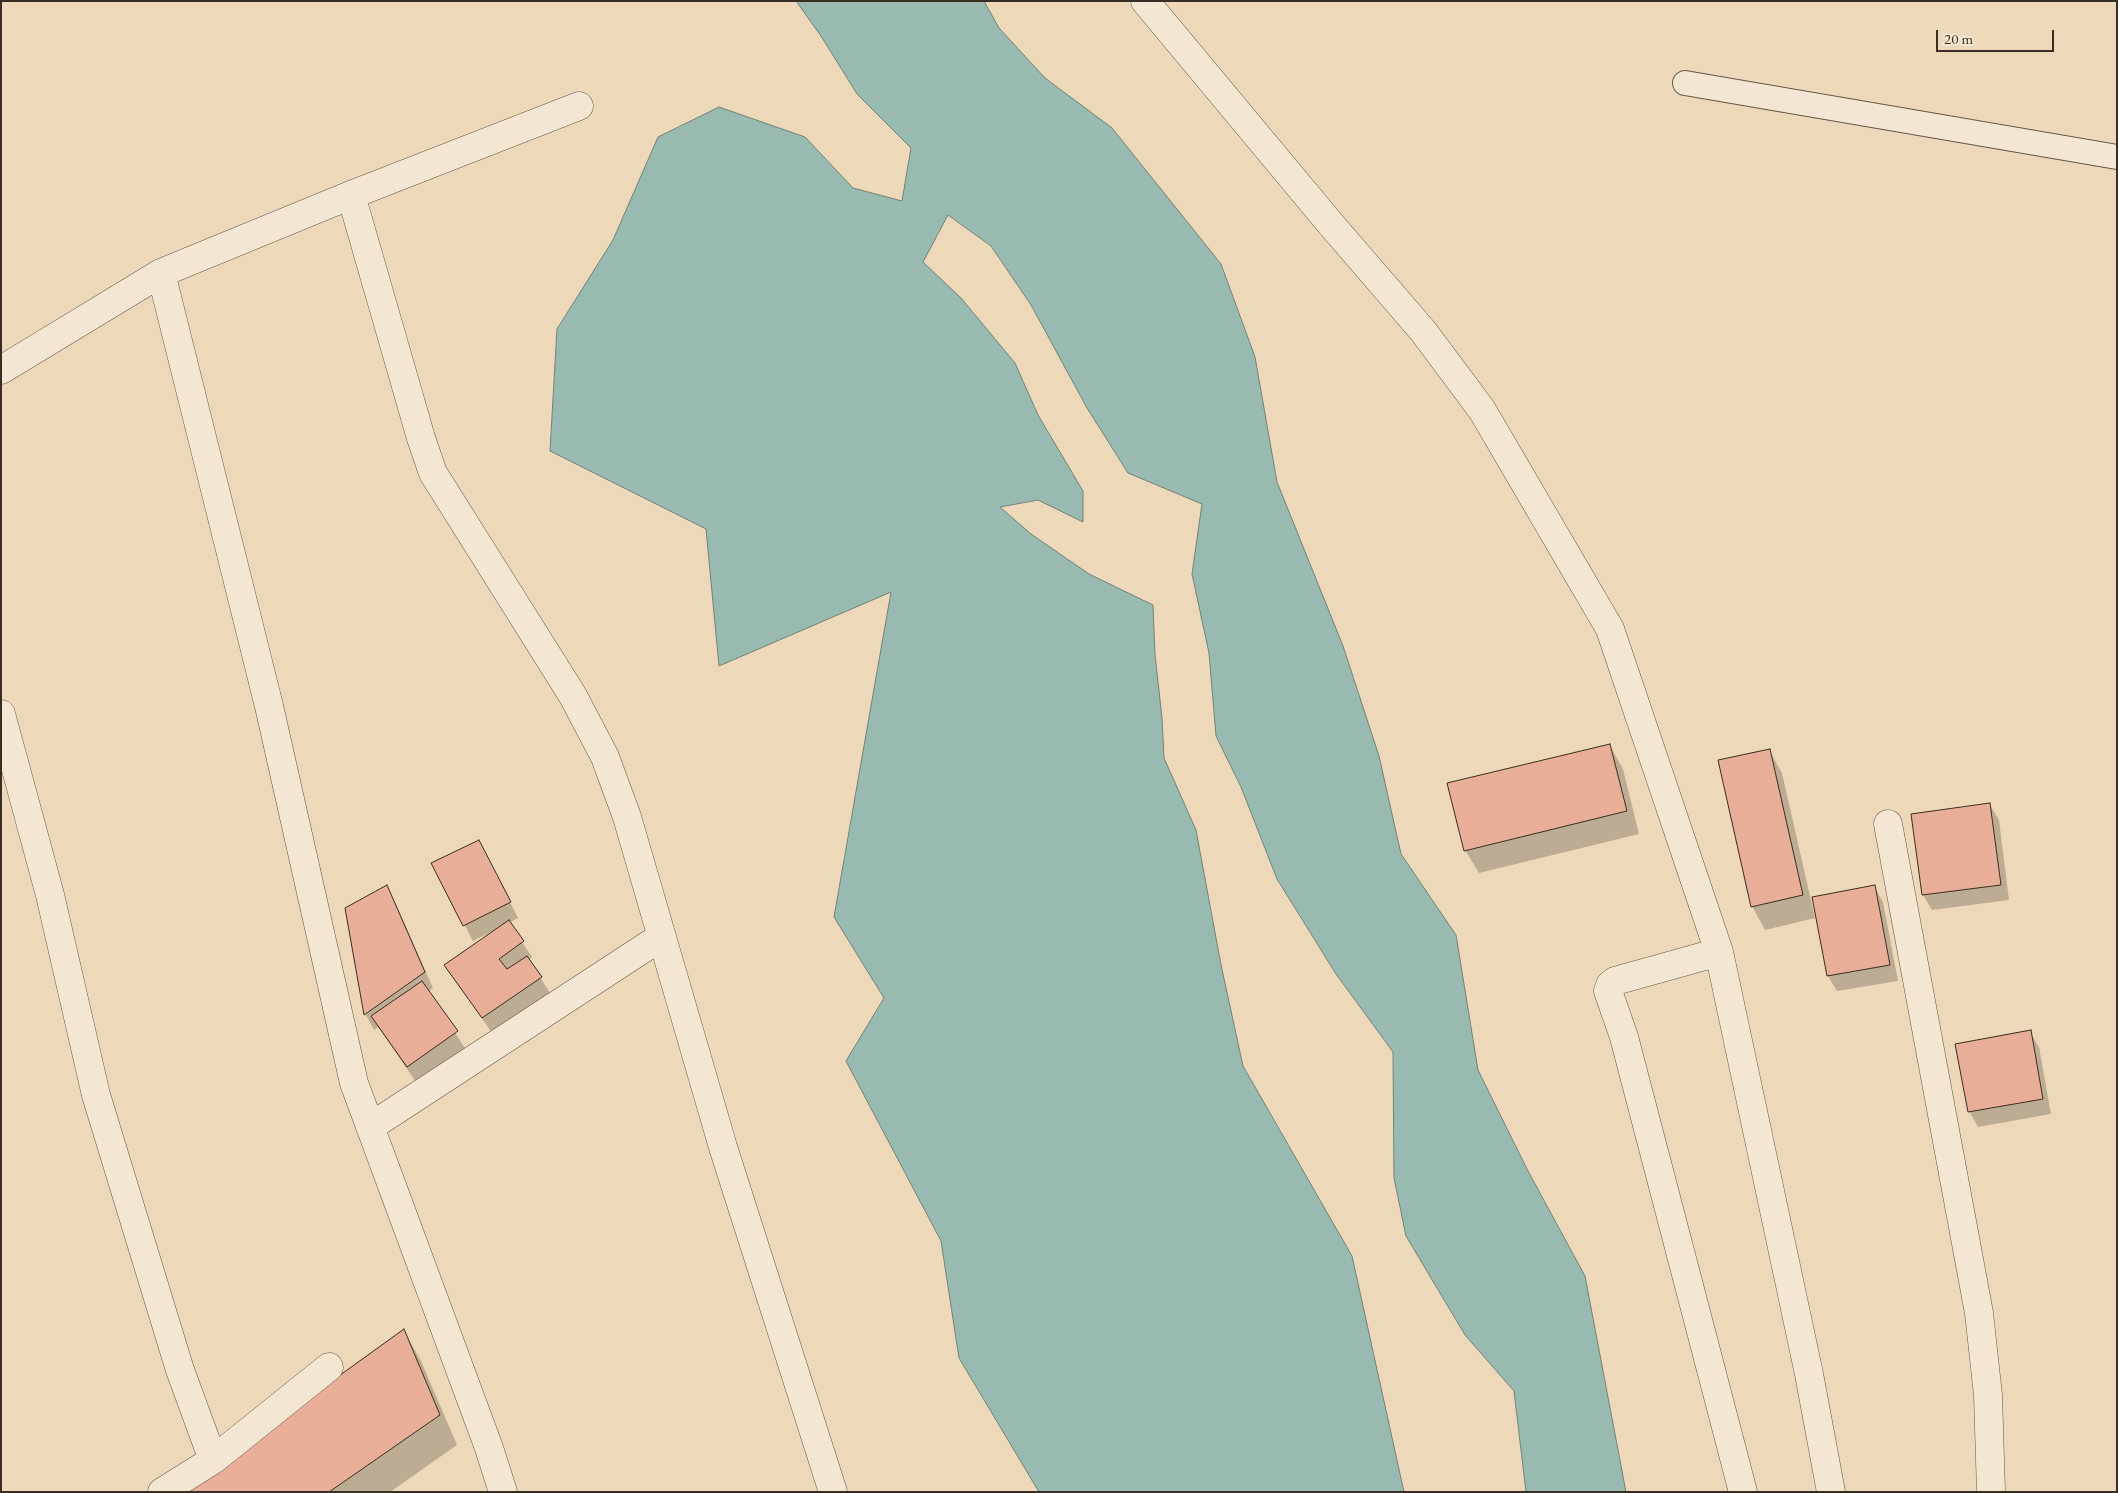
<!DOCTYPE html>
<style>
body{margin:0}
#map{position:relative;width:2118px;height:1493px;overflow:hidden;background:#edd8b9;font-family:"EB Garamond",serif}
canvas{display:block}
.frame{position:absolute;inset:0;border:2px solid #382d22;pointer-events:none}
.scale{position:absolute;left:1936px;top:30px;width:118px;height:22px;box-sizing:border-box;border:2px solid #382d22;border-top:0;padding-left:6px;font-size:15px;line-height:18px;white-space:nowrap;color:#382d22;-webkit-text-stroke:4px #f3e6d2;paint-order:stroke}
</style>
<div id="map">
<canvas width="2118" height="1493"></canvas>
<div class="frame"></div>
<div class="scale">20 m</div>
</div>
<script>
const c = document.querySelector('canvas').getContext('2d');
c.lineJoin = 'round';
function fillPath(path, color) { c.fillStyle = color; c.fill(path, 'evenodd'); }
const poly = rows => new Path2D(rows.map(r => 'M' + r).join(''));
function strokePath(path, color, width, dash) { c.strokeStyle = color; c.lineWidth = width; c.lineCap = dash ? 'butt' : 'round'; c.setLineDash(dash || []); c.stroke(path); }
const water = poly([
 [796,1,984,1,999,28,1045,78,1112,128,1221,264,1255,357,1277,482,1343,646,1379,756,1401,854,1456,935,1478,1070,1528,1171,1585,1276,1626,1492,1526,1492,1514,1391,1465,1335,1406,1236,1394,1178,1393,1052,1336,974,1277,879,1241,787,1216,736,1209,653,1192,574,1202,504,1128,473,1087,408,1031,305,991,246,948,215,923,262,961,298,1015,363,1038,415,1083,491,1083,522,1038,500,1000,507,1031,534,1089,574,1153,605,1155,655,1162,718,1164,758,1196,830,1221,965,1243,1066,1352,1256,1404,1492,1039,1492,959,1358,941,1241,846,1061,884,998,834,917,891,592,719,666,706,529,550,451,557,329,613,240,658,137,719,107,805,137,853,188,902,201,911,148,857,94,821,36,796,1]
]);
const shadow = poly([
 [1610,746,1623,769,1639,834,1479,873,1465,850],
 [1769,750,1782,773,1815,918,1765,930,1752,906],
 [1990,805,1999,820,2009,900,1932,910,1923,895,1913,815],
 [479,841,518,918,509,923,532,957,529,960,550,993,492,1033,446,966,492,933,491,932,473,941,432,864],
 [1874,886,1883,902,1898,981,1837,991,1828,976,1814,898],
 [386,887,395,902,433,988,428,992,465,1048,416,1082,378,1027,374,1030,366,1015,347,908],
 [2030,1032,2039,1047,2051,1114,1978,1127,1969,1111],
 [404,1331,421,1361,457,1445,390,1492,180,1492]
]);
const building = poly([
 [1610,744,1627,811,1464,851,1447,783,1610,744],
 [1770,749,1803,895,1751,907,1718,760,1770,749],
 [1990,803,2001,885,1922,895,1911,814,1990,803],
 [479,840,511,902,463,926,431,863,479,840],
 [387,885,425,972,364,1015,345,908,387,885],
 [1875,885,1890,965,1827,976,1812,897,1875,885],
 [509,920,524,941,499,959,507,969,527,956,542,977,482,1018,444,965,509,920],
 [422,981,458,1031,407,1067,371,1016,422,981],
 [2031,1030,2043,1099,1968,1112,1955,1044,2031,1030],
 [404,1329,440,1415,329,1492,178,1492,404,1329]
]);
const service = poly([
 [1685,83,2117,157]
]);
const minor = poly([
 [1145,1,1329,222,1423,331,1482,410,1610,629,1719,952,1809,1374,1831,1492],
 [351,195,421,438,433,473,573,696,605,757,627,817,723,1147,833,1492],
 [161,273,269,706,354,1083,489,1448,503,1492],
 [1,370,161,273,351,195,579,106],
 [1,714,50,895,96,1095,180,1370,213,1460],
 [1888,824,1979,1313,1988,1395,1991,1492],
 [1719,952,1615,981,1610,985,1608,991,1624,1037,1743,1492],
 [370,1127,661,937],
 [162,1492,213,1460,329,1367]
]);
fillPath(water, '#99bab0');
strokePath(water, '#728277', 1);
fillPath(shadow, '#0003');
fillPath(building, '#e8ae97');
strokePath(building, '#382d22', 1);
strokePath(service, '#655848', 26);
strokePath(minor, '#655848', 29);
strokePath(service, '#f3e6d2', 24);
strokePath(minor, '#f3e6d2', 28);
</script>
